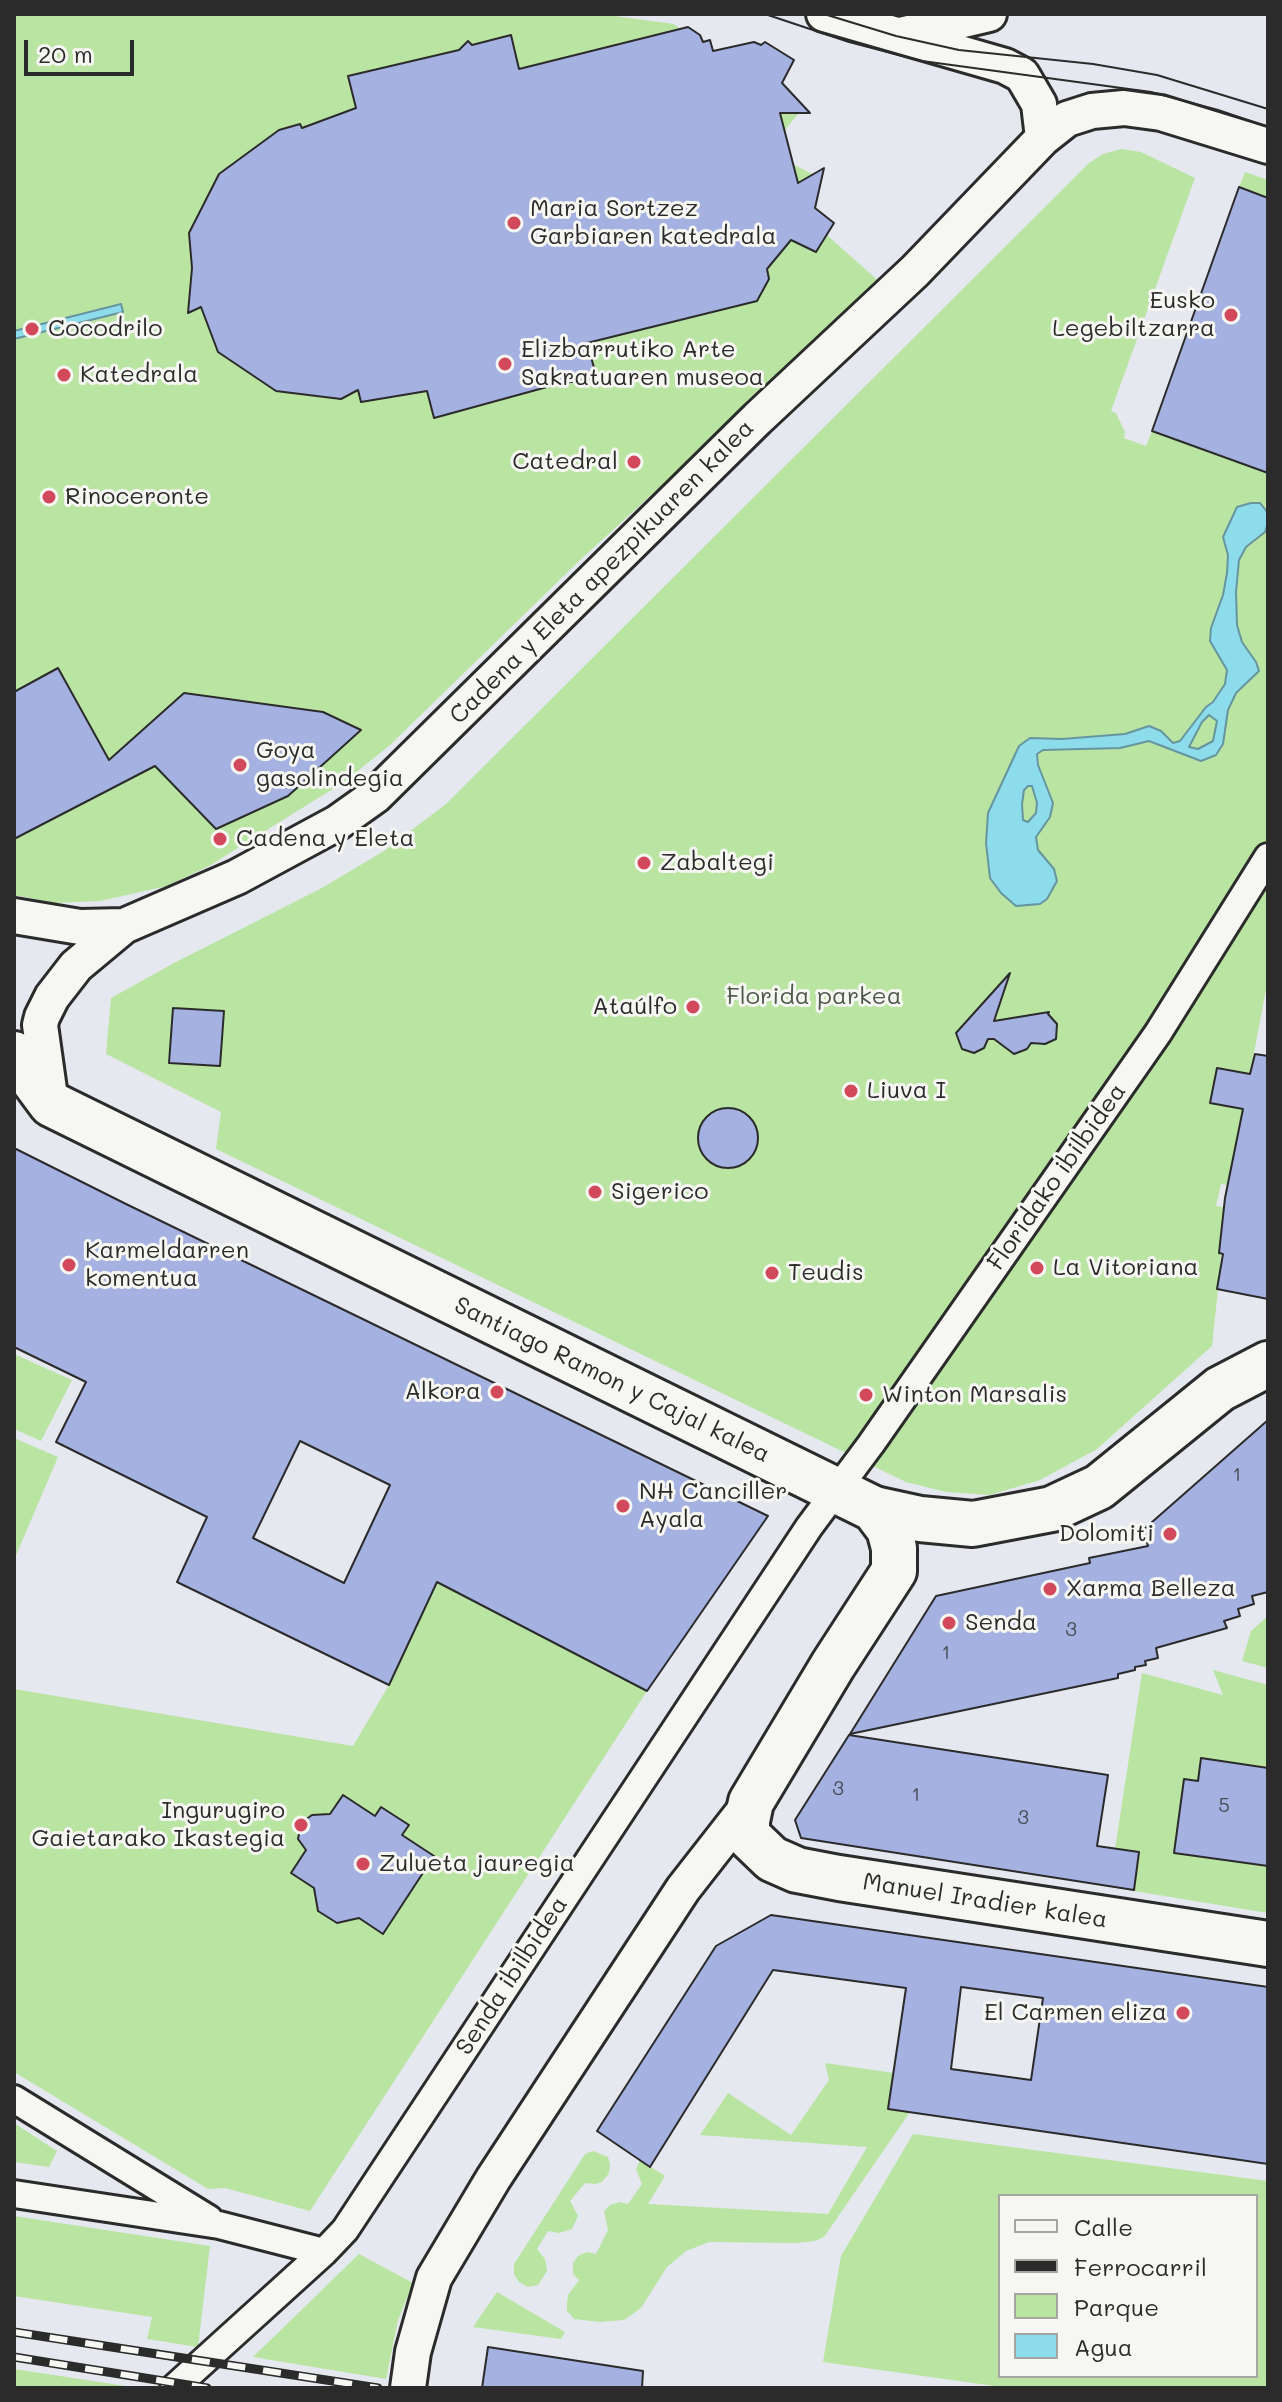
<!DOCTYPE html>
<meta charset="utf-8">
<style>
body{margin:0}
#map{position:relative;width:1282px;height:2402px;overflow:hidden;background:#e6e8ef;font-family:Mali,sans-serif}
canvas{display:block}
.frame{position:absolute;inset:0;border:16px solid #2b2b2b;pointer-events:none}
.legend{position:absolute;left:998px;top:2194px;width:260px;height:184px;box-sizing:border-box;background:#f6f6f2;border:2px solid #a5a5a2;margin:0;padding:10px 14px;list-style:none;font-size:24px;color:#2b2b2b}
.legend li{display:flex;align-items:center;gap:16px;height:40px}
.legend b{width:40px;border:2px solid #a5a5a2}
.scale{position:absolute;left:24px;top:40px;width:110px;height:36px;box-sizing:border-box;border:4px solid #2b2b2b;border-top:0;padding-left:10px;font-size:24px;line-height:28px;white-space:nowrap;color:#2b2b2b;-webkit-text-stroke:6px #f6f6f2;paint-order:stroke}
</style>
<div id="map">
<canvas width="1282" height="2402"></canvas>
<div class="frame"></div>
<ul class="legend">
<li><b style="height:10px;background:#f6f6f2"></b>Calle</li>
<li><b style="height:10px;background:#2b2b2b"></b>Ferrocarril</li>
<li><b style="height:22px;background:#b9e4a2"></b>Parque</li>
<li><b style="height:22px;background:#8ddcec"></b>Agua</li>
</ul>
<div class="scale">20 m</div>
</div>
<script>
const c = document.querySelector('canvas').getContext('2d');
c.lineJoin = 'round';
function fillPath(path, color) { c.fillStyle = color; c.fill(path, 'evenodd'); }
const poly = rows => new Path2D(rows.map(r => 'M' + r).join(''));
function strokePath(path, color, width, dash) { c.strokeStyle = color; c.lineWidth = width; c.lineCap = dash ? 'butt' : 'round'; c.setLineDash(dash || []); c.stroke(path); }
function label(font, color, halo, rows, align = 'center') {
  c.font = font + ' Mali,sans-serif'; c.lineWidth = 6; c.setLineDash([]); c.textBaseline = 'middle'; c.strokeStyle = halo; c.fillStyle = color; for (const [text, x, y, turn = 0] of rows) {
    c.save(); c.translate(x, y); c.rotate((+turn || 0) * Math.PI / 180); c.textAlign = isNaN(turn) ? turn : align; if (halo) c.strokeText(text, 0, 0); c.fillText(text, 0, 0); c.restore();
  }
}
const green = poly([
 [14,14,600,14,674,24,680,29,688,27,693,30,695,38,701,37,703,42,710,40,713,51,754,42,773,49,777,48,793,61,778,79,794,100,798,100,804,107,784,131,793,164,812,174,816,173,811,213,833,222,827,232,828,236,882,284,579,561,390,745,344,782,209,866,167,886,100,901,55,903,14,895],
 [1121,149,1141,152,1195,178,1111,411,1116,413,1125,432,1124,438,1146,446,1152,431,1268,473,1268,979,1250,1074,1224,1070,1211,1098,1214,1104,1243,1109,1268,1192,1221,1184,1216,1206,1223,1207,1220,1271,1212,1346,1097,1449,1040,1480,990,1495,946,1492,906,1482,216,1149,221,1112,106,1054,111,998,174,963,320,889,384,851,446,804,1089,163,1103,154],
 [1245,172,1268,180,1268,198,1239,187],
 [14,1354,72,1380,41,1441,14,1429],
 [14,1438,58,1457,14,1560],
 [437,1582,647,1691,310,2211,225,2188,208,2189,14,2072,14,1689,353,1746,389,1685],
 [1268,1616,1268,1668,1242,1661,1251,1631],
 [1213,1670,1268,1685,1268,1913,1134,1891,1139,1852,1115,1849,1142,1673,1223,1695],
 [825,2063,894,2073,889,2109,910,2112,824,2237,815,2241,796,2243,709,2242,686,2251,667,2267,641,2308,624,2320,600,2322,574,2319,567,2311,567,2303,568,2295,579,2280,573,2274,573,2263,578,2256,587,2252,596,2254,608,2230,604,2211,610,2205,620,2202,628,2204,642,2184,636,2169,640,2160,665,2176,648,2204,828,2214,867,2147,700,2135,728,2093,791,2135,829,2080],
 [14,2123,57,2151,49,2167,14,2162],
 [913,2134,1268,2181,1268,2388,1009,2388,823,2362,841,2256],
 [1256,2196,1256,2376,1000,2376,1000,2196],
 [593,2151,608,2157,610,2164,609,2173,602,2182,595,2184,585,2183,570,2201,578,2216,572,2229,559,2233,548,2231,537,2249,545,2259,547,2271,538,2285,528,2287,519,2282,514,2274,514,2264,585,2154],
 [14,2216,210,2246,198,2347,147,2339,152,2317,14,2296],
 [359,2254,413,2283,398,2320,386,2379,253,2357],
 [497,2292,565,2332,561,2339,473,2327],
 [14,2369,139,2388,14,2388]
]);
const water = poly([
 [121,304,123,312,14,339,14,331,121,304],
 [1251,503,1260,503,1268,513,1268,523,1265,532,1246,547,1239,560,1236,592,1237,625,1242,642,1256,662,1259,671,1236,693,1228,710,1223,744,1216,755,1201,761,1149,741,1120,748,1043,750,1037,754,1038,765,1053,803,1050,817,1036,837,1038,850,1054,869,1057,881,1047,899,1040,904,1016,906,1001,893,990,878,986,843,988,813,1019,746,1030,738,1062,739,1125,734,1149,726,1161,731,1173,743,1180,741,1206,707,1213,702,1225,684,1227,670,1210,641,1211,628,1223,595,1227,573,1228,555,1223,537,1237,507,1251,503],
 [1209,715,1217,721,1213,741,1198,749,1189,747,1202,722,1209,715],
 [1028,786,1032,786,1037,803,1036,813,1028,822,1023,820,1022,804,1024,790,1028,786]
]);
const building = poly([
 [688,27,700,35,703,42,710,40,713,51,754,42,761,45,765,42,794,60,782,83,810,113,780,113,798,183,824,168,815,208,834,223,816,252,791,240,767,269,769,279,757,301,587,343,597,378,558,384,434,418,427,391,361,402,358,390,341,399,276,391,218,352,201,307,188,313,192,268,189,233,219,174,279,130,300,124,302,128,356,108,348,76,459,50,468,41,472,45,511,35,519,69,688,27],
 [1239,187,1268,198,1268,473,1152,431,1239,187],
 [58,668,109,760,184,693,323,712,361,730,288,796,216,829,155,766,14,839,14,692,58,668],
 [1010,973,994,1021,1049,1012,1048,1014,1057,1024,1056,1039,1045,1044,1031,1043,1027,1049,1014,1054,994,1039,988,1039,984,1048,974,1053,962,1049,956,1033,1010,973],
 [173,1008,224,1011,220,1066,169,1063,173,1008],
 [1255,1054,1268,1056,1268,1299,1217,1289,1223,1254,1219,1253,1225,1198,1243,1109,1210,1103,1217,1068,1250,1074,1255,1054],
 '698 1138a30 30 0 1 1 60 0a30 30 0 1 1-60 0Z',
 [14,1148,126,1204,768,1516,647,1691,437,1582,389,1685,177,1582,207,1517,56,1442,86,1382,14,1347,14,1148],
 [300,1441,390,1485,344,1583,253,1538,300,1441],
 [1268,1420,1268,1592,1252,1596,1254,1604,1238,1609,1240,1616,1224,1621,1227,1628,1156,1648,1158,1658,1145,1661,1146,1665,1135,1667,1135,1670,1118,1674,1118,1678,850,1734,936,1596,1090,1563,1089,1558,1148,1546,1143,1530,1268,1420],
 [849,1735,1108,1775,1097,1846,1139,1852,1134,1890,801,1838,795,1820,849,1735],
 [1201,1758,1268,1768,1268,1866,1174,1853,1184,1779,1198,1781,1201,1758],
 [343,1795,375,1816,381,1807,409,1825,402,1835,434,1856,383,1934,359,1918,337,1923,318,1911,314,1888,291,1873,306,1850,298,1839,301,1823,312,1815,330,1814,343,1795],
 [771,1915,1268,1987,1268,2164,888,2109,906,1988,773,1970,650,2167,597,2131,716,1946,771,1915],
 [961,1987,1043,1998,1031,2080,951,2069,961,1987],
 [488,2347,643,2371,642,2388,482,2388,488,2347]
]);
const pedestrian = poly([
 [14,2099,209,2219],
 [14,2194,219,2225,324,2252],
 [174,2388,324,2252,345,2230,809,1527,871,1444,1158,1033,1268,857]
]);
const minor = poly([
 [824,14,1005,66,1022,75,1039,104,1043,138],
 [900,35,989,14],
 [14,916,80,927,124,926,237,877,337,823,375,796,757,419,915,271,1043,138,1067,119,1092,111,1124,108,1161,113,1268,146],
 [51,1104,40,1025,42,1017,52,997,76,966,124,926],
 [408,2388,413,2352,434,2278,493,2179,683,1889,751,1802]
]);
const secondary = poly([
 [874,1509,920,1519,973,1524,1052,1509,1099,1487,1220,1389,1268,1364]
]);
const primary = poly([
 [14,1054,51,1104,874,1509,889,1529,894,1548,894,1571,833,1665,751,1802,747,1821,747,1835,772,1859,797,1870,839,1878,1268,1944]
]);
const tram = poly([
 [765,14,849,42,922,61,1151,92,1218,110,1268,127],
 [824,14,896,36,959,50,1093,64,1157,75,1268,109]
]);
const rail = poly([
 [14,2332,378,2388],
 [14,2357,207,2388]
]);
const markers = [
 [514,223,8,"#d1495b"],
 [1231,315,8,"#d1495b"],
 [32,329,8,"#d1495b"],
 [505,364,8,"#d1495b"],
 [64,375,8,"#d1495b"],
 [634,462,8,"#d1495b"],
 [49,497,8,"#d1495b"],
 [240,765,8,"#d1495b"],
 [220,839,8,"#d1495b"],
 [644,863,8,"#d1495b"],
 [693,1007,8,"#d1495b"],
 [851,1091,8,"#d1495b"],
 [595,1192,8,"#d1495b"],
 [69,1265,8,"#d1495b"],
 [1037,1268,8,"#d1495b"],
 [772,1273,8,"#d1495b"],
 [497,1392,8,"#d1495b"],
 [866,1395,8,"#d1495b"],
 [623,1506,8,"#d1495b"],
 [1170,1534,8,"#d1495b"],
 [1050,1589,8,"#d1495b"],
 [949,1623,8,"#d1495b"],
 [301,1825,8,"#d1495b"],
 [363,1864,8,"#d1495b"],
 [1183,2013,8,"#d1495b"]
];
const numberNames = [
 ["1",1237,1475],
 ["3",1071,1630],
 ["1",946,1653],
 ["3",838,1789],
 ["1",916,1795],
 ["5",1224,1806],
 ["3",1023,1818]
];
const poiNames = [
 ["Maria Sortzez",530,209],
 ["Garbiaren katedrala",530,237],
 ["Eusko",1215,301,"right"],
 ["Legebiltzarra",1215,329,"right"],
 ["Cocodrilo",48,329],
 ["Elizbarrutiko Arte",521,350],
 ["Sakratuaren museoa",521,378],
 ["Katedrala",80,375],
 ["Catedral",618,462,"right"],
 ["Rinoceronte",65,497],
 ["Goya",256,751],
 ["gasolindegia",256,779],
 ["Cadena y Eleta",236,839],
 ["Zabaltegi",660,863],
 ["Ataúlfo",677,1007,"right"],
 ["Liuva I",867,1091],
 ["Sigerico",611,1192],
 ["Karmeldarren",85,1251],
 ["komentua",85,1279],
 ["La Vitoriana",1053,1268],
 ["Teudis",788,1273],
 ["Alkora",481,1392,"right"],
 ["Winton Marsalis",882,1395],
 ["NH Canciller",639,1492],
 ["Ayala",639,1520],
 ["Dolomiti",1154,1534,"right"],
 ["Xarma Belleza",1066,1589],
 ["Senda",965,1623],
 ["Ingurugiro",285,1811,"right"],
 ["Gaietarako Ikastegia",285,1839,"right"],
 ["Zulueta jauregia",379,1864],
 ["El Carmen eliza",1167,2013,"right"]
];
const streetNames = [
 ["Cadena y Eleta apezpikuaren kalea",602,572,-45],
 ["Floridako ibilbidea",1057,1177,-55],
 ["Santiago Ramon y Cajal kalea",612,1380,26],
 ["Manuel Iradier kalea",985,1901,9],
 ["Senda ibilbidea",512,1976,-57]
];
const parkNames = [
 ["Florida parkea",814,997]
];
fillPath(green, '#b9e4a2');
fillPath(water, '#8ddcec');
strokePath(water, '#66959f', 2);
fillPath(building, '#a5b1e1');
strokePath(building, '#2b2b2b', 2);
strokePath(pedestrian, '#2b2b2b', 32);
strokePath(minor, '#2b2b2b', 40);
strokePath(secondary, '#2b2b2b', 50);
strokePath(primary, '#2b2b2b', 50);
strokePath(pedestrian, '#f6f6f2', 26);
strokePath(minor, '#f6f6f2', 34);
strokePath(secondary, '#f6f6f2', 44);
strokePath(primary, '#f6f6f2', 44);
strokePath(tram, '#2b2b2b', 2);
strokePath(rail, '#2b2b2b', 9);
strokePath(rail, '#f6f6f2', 6, [18]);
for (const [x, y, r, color] of markers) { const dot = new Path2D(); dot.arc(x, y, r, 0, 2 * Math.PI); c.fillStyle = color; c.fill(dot); strokePath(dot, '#f6f6f2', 3); }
label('20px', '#4a4c58', null, numberNames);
label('24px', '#2b2b2b', '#f6f6f2', poiNames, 'left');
label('24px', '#2b2b2b', '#f6f6f2', streetNames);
label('24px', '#4e5949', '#f6f6f2', parkNames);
</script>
